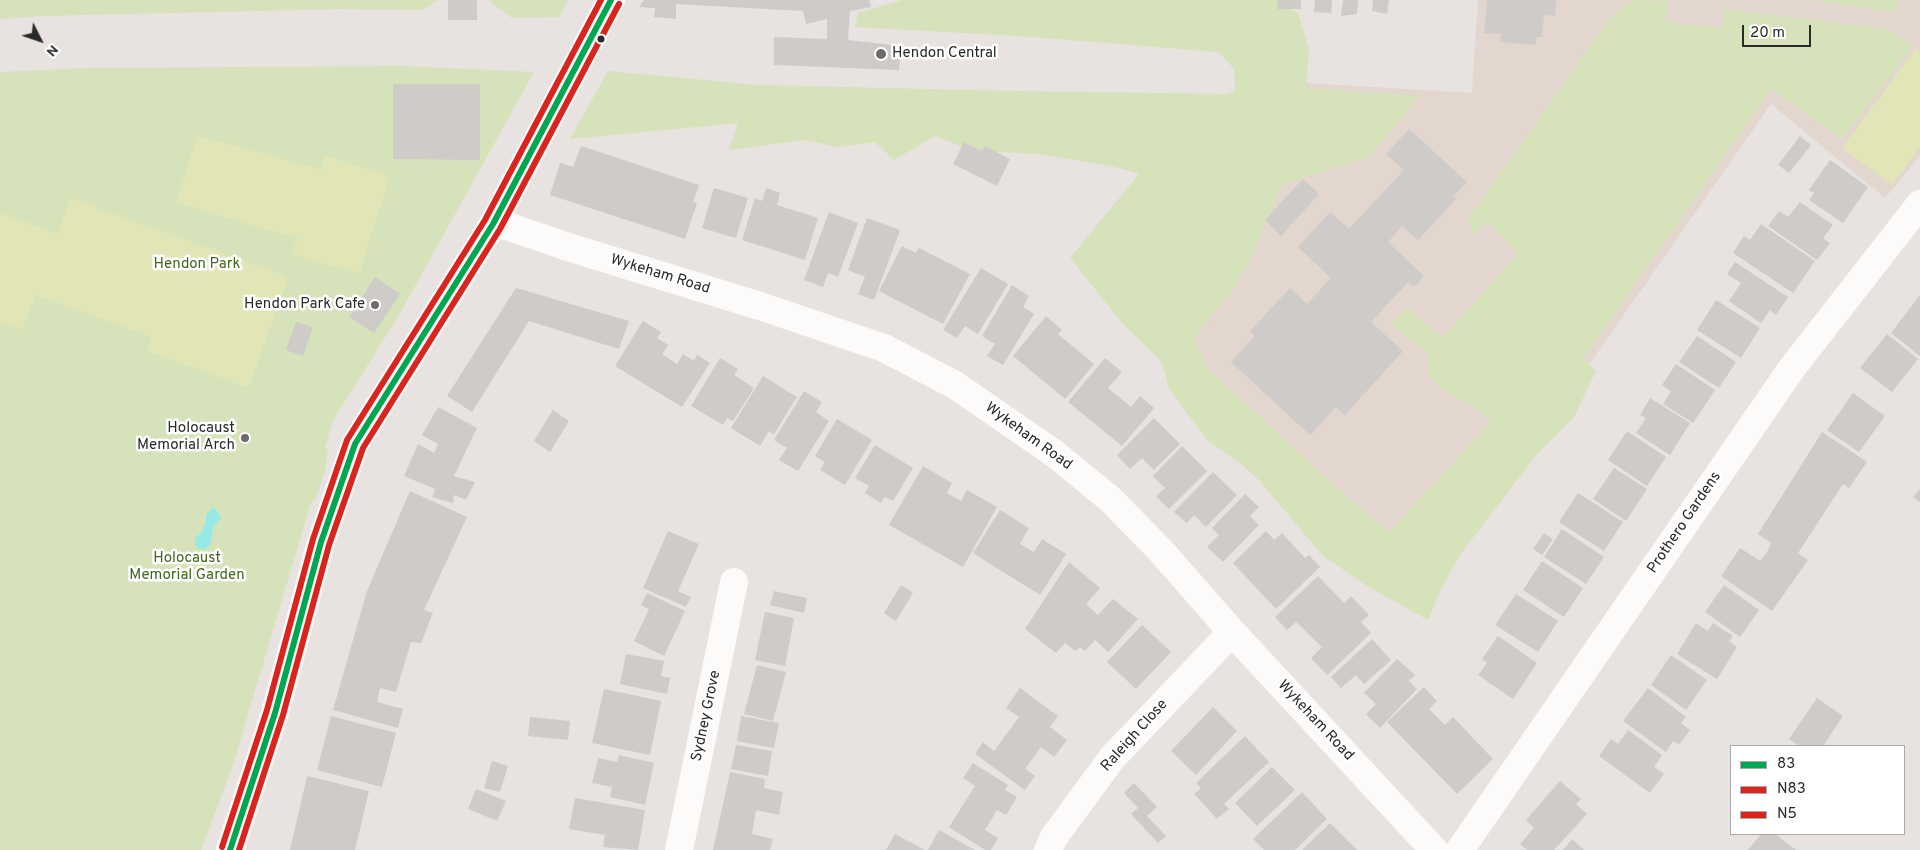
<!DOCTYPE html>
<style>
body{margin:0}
#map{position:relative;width:1920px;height:850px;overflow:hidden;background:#e8e2e0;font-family:Overpass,sans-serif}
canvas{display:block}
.legend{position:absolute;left:1730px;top:745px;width:175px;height:90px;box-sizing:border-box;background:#fff;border:1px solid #aaa;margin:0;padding:6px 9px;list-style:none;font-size:15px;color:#2a2a2a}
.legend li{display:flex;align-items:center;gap:10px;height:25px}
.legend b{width:25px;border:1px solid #aaa}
.north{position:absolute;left:15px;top:15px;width:50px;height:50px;-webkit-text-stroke:4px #fff;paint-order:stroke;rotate:131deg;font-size:14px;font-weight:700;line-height:20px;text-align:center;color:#2a2a2a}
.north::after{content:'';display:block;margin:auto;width:18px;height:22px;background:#2a2a2a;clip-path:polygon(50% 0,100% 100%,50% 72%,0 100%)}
.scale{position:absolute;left:1742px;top:25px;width:69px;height:22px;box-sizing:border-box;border:2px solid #2a2a2a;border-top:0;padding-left:6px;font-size:15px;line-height:18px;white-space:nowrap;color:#2a2a2a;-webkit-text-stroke:4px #fff;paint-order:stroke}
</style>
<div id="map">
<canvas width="1920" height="850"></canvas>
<ul class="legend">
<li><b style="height:6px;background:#00a651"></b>83</li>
<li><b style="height:6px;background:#dc241f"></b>N83</li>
<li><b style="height:6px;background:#dc241f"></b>N5</li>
</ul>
<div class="north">N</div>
<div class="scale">20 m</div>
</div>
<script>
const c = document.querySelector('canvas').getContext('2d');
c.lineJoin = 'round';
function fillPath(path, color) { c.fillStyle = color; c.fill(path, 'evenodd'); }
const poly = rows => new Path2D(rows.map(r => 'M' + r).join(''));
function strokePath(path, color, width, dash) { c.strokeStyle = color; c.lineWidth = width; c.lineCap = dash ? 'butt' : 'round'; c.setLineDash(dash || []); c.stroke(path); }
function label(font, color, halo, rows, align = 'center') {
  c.font = font + ' Overpass,sans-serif'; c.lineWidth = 5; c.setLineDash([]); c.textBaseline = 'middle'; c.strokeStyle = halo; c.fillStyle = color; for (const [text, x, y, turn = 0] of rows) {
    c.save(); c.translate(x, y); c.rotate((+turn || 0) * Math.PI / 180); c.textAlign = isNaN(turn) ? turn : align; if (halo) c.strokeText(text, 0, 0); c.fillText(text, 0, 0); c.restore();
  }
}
const education = poly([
 [1478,0,1920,0,1920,156,1885,198,1771,104,1586,369,1426,579,1174,350,1305,83,1472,93]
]);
const green = poly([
 [0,0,438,0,423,10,339,9,44,16,0,19],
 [488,0,568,0,560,17,512,18],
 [902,0,1278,0,1298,13,1309,50,1306,88,1419,96,1370,157,1281,185,1253,255,1235,287,1193,339,1209,370,1348,498,1389,532,1491,422,1483,413,1444,390,1429,377,1428,353,1391,325,1407,307,1442,338,1518,254,1488,222,1473,236,1468,219,1613,14,1632,0,1667,1,1666,21,1722,29,1724,9,1887,29,1913,46,1842,139,1771,89,1583,359,1596,371,1574,417,1538,453,1462,552,1442,587,1428,620,1367,586,1322,555,1260,481,1239,462,1208,441,1169,389,1162,362,1122,323,1070,258,1139,174,1115,167,1039,154,973,151,935,136,894,160,875,142,837,147,805,140,729,150,738,123,570,139,608,71,758,85,1016,91,1227,94,1235,91,1234,69,1219,52,1019,36,855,27,858,13],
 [1811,0,1898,0,1895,13],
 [402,66,534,72,399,315,332,422,325,448,328,449,325,471,315,500,311,502,232,768,201,850,0,850,0,72,88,68]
]);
const pitch = poly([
 [1916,48,1920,52,1920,147,1892,185,1842,148],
 [197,136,321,169,325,156,390,176,359,274,292,254,297,238,176,203],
 [70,198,288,277,249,388,147,351,152,337,36,295,22,330,0,322,0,213,58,234]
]);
const water = poly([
 [212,508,216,509,221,518,213,527,210,545,205,549,199,549,195,544,195,538,201,533,206,523,206,515]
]);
const building = poly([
 [448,0,477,0,477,20,448,20],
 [644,0,869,0,871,7,850,11,848,40,901,46,899,70,774,65,774,37,827,39,827,19,806,24,803,11,676,4,676,19,654,17,655,8,639,7],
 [1278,0,1301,0,1301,9,1277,9],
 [1315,0,1332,0,1331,13,1314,12],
 [1343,0,1358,0,1357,14,1341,16],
 [1373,0,1389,0,1387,14,1372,11],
 [1487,0,1556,0,1555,16,1544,15,1542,37,1536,37,1536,45,1500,42,1501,34,1484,33],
 [393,84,480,84,480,160,393,159],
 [1409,129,1467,182,1453,197,1456,199,1418,240,1402,226,1388,242,1424,276,1414,287,1408,282,1371,322,1403,351,1345,415,1336,407,1310,435,1231,362,1255,336,1250,331,1290,288,1307,304,1331,278,1298,247,1330,212,1349,229,1404,170,1386,154],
 [1800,136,1811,145,1789,173,1778,165],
 [964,142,982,151,985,146,1010,159,997,186,953,164],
 [581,146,699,185,693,202,697,203,685,239,550,195,560,163,573,167],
 [1830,160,1868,187,1843,223,1809,200,1814,193,1809,190],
 [1303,179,1319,194,1281,236,1265,220],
 [714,188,748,198,736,238,702,228],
 [766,188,780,193,777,205,818,218,805,260,742,240,755,198,762,201],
 [1800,202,1833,225,1823,238,1830,243,1817,260,1768,226,1779,211,1788,217],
 [829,212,858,223,838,277,828,273,823,287,804,280],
 [867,218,900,230,874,300,858,294,865,277,848,270],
 [1761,224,1815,261,1793,293,1733,253,1744,236,1750,240],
 [902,246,916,253,919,248,970,274,943,324,879,291],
 [1735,262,1788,297,1776,315,1770,310,1761,323,1729,301,1741,283,1727,274],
 [981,268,1008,284,978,334,965,326,957,338,943,330],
 [375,277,400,294,374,333,349,317],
 [1012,285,1029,296,1023,307,1034,314,1003,365,987,356,995,344,982,336],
 [516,288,629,321,619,349,529,321,472,412,447,396],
 [1920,295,1920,356,1891,333],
 [1716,300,1760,328,1741,358,1697,330],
 [1046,316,1062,330,1058,334,1094,364,1065,399,1013,356],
 [643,321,661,332,657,338,668,345,662,354,677,364,683,354,694,361,697,355,710,363,682,407,615,366],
 [296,322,313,327,303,356,286,350],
 [1887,334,1918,359,1892,392,1860,368],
 [1697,336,1736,362,1719,388,1679,362],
 [720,358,738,369,734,375,754,388,733,421,727,418,723,425,691,406],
 [1105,358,1122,372,1108,388,1131,407,1140,396,1154,408,1122,446,1068,402],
 [1676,364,1715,390,1693,423,1663,404,1671,391,1662,385],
 [763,376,797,397,774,434,769,431,760,446,731,428],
 [804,391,822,402,816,412,829,421,798,471,779,460,787,448,774,440],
 [1853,393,1885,416,1859,452,1827,430],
 [1650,398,1690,423,1670,455,1636,433,1646,418,1640,415],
 [438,407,477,428,454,476,475,482,466,500,454,495,453,503,432,497,435,489,404,476,418,444,434,453,438,444,422,435],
 [553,410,569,421,550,452,534,441],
 [1154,418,1180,444,1154,470,1142,458,1130,469,1117,455],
 [837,419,872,440,845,485,820,470,825,462,815,456],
 [1627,431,1666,457,1647,486,1608,460],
 [1822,432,1867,462,1849,488,1843,484,1798,553,1808,560,1772,611,1721,576,1740,548,1760,561,1767,552,1771,543,1758,534],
 [875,445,913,468,893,501,885,497,881,503,865,493,869,486,855,478],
 [1182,446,1207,471,1169,509,1156,496,1165,488,1153,476],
 [923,466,952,483,947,493,961,501,967,490,997,507,963,567,889,525],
 [1614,468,1647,489,1626,521,1593,499],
 [1213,472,1237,495,1206,527,1194,515,1187,523,1174,512],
 [1920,489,1920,502,1913,497],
 [410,491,467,517,424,610,433,613,421,643,411,642,396,692,380,688,377,702,403,709,398,728,333,710,367,591],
 [1578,493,1623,522,1604,551,1559,522],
 [1245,494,1259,507,1250,516,1259,525,1223,562,1207,547,1219,535,1212,528],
 [1000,510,1029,528,1020,544,1034,552,1042,539,1066,554,1040,595,973,553],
 [1562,529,1604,557,1586,584,1544,557],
 [668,531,699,544,678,591,691,597,686,607,643,588],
 [1266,531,1274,540,1282,533,1305,558,1309,555,1320,567,1276,609,1233,563],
 [1544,533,1553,539,1542,555,1533,549],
 [1542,561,1583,588,1564,617,1523,590],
 [1069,562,1100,588,1086,604,1098,615,1113,599,1138,619,1108,652,1095,640,1085,651,1080,647,1075,651,1065,643,1056,653,1025,629],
 [1318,576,1344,603,1351,596,1369,615,1361,622,1371,633,1327,675,1311,658,1322,647,1296,622,1287,630,1275,617],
 [901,585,913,593,896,621,884,613],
 [1724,585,1759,610,1740,637,1705,612],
 [774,591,807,598,804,613,770,605],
 [647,593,685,611,664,656,634,641,649,609,641,605],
 [1516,594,1558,621,1538,652,1495,625],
 [765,612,794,618,785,666,755,660],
 [1696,623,1708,631,1713,623,1733,636,1729,641,1737,647,1717,679,1677,654],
 [1142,625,1171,652,1136,689,1107,662],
 [1498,636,1537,663,1513,699,1478,675,1487,663,1482,659],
 [1372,639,1391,660,1364,684,1356,675,1341,688,1331,677],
 [626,654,664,661,661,676,670,678,667,694,620,684],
 [1671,655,1707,680,1686,710,1651,685],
 [1397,659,1415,675,1409,681,1417,689,1380,728,1366,714,1376,704,1364,693],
 [757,665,786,672,773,721,744,714],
 [1424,687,1437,701,1429,709,1445,725,1453,717,1493,759,1457,794,1387,722],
 [1020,688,1058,716,1050,727,1067,740,1054,757,1041,747,1025,769,1035,776,1025,790,975,754,983,742,994,751,1019,717,1006,708],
 [1648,688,1686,717,1681,723,1690,730,1679,745,1673,741,1666,752,1623,721],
 [604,689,661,701,650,755,592,743],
 [1817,698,1843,716,1823,746,1800,746,1789,739],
 [1213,707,1237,731,1196,775,1171,751],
 [331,716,396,733,382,787,317,770],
 [741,716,779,723,774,748,737,741],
 [530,717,570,721,568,740,528,736],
 [1628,730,1662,755,1654,767,1664,774,1650,793,1599,756,1611,739,1618,744],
 [1245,736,1269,762,1224,804,1229,809,1217,819,1194,794,1201,788,1196,783],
 [736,745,772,751,768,776,731,769],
 [619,755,654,763,645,805,610,797,612,787,592,783,598,758,617,762],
 [492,761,508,766,500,792,484,788],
 [973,763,1008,785,1005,790,1017,797,1006,815,997,810,985,830,998,838,991,850,985,850,949,827,975,786,963,778],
 [1272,767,1295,790,1257,826,1235,803],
 [730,772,765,779,764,788,783,792,779,815,756,810,752,834,773,839,770,850,713,850],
 [307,776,369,791,355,850,290,850],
 [1560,781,1581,799,1576,804,1587,814,1554,850,1527,850,1520,844,1534,828,1526,820],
 [1134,783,1157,807,1147,816,1166,836,1158,843,1131,814,1138,808,1124,793],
 [476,789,506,801,497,821,468,809],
 [1302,792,1327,819,1295,850,1264,850,1253,839],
 [575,798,645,810,638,850,603,847,605,835,569,829],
 [1330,823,1357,850,1302,850],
 [939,830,975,850,928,850],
 [895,834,925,850,886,850],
 [1761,834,1775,834,1796,850,1748,850],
 [1572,839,1584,850,1563,850]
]);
const street = poly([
 [493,224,510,227,565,246,760,306,884,348,955,385,1055,454,1110,499,1161,551,1232,632,1434,850],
 [679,850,734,582],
 [1048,850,1054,837,1112,758,1232,632],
 [1460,850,1792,368,1920,204]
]);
const secondary = poly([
 [230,850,275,713,321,542,355,444,493,224,611,0]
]);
const bus1 = poly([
 [230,850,275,713,321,542,355,444,493,224,611,0]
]);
const bus2 = poly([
 [239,850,283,715,329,545,363,448,500,229,619,4]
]);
const bus3 = poly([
 [222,847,267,710,313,539,347,440,485,220,601,0]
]);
const markers = [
 [601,39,4.5,"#2a2a2a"],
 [881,54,6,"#6c6a6a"],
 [375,305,5,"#6c6a6a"],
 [245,438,5,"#6c6a6a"]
];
const poiNames = [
 ["Hendon Central",892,54,"left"],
 ["Hendon Park Cafe",365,305],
 ["Holocaust",235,429],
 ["Memorial Arch",235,446]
];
const parkNames = [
 ["Hendon Park",197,265],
 ["Holocaust",187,559],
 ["Memorial Garden",187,576]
];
const streetNames = [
 ["Wykeham Road",660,275,17],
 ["Wykeham Road",1028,437,36],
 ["Prothero Gardens",1685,523,-56],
 ["Sydney Grove",707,716,-78],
 ["Wykeham Road",1315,721,47],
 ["Raleigh Close",1135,736,-48]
];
fillPath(education, '#e3d6ce');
fillPath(green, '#d6e2ba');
fillPath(pitch, '#e2e6b7');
fillPath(water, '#95eae6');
fillPath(building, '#cfcbc9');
strokePath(street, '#fcfbfa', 28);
strokePath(secondary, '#fcfbfa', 28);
strokePath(bus1, '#00a651', 6);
strokePath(bus2, '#dc241f', 6);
strokePath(bus3, '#dc241f', 6);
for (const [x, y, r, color] of markers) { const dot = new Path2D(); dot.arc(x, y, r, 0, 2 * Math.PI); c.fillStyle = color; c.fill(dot); strokePath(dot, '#fff', 2); }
label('15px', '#2a2a2a', '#fff', poiNames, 'right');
label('15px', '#41671b', '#fff', parkNames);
label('15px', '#2a2a2a', '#fff', streetNames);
</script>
